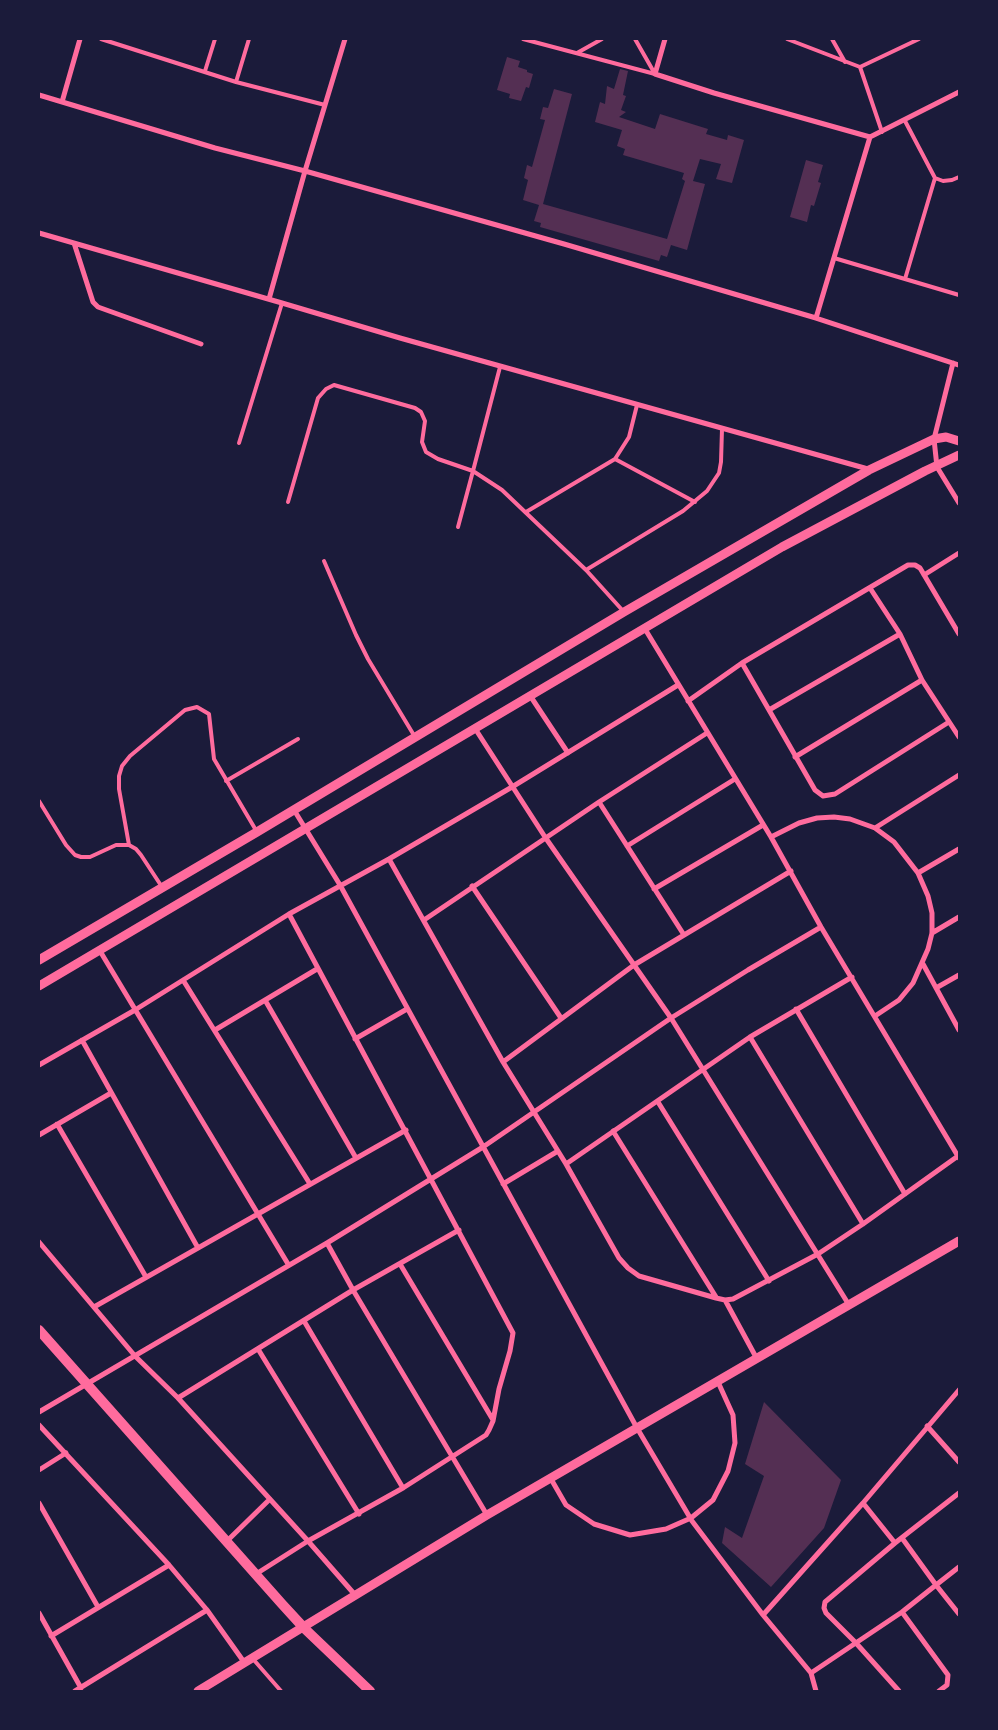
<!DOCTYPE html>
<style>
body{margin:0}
#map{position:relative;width:998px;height:1730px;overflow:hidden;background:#1b1b3a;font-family:"Archivo Narrow",sans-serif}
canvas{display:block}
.frame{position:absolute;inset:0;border:40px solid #1b1b3a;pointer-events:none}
</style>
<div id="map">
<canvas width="998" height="1730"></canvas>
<div class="frame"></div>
</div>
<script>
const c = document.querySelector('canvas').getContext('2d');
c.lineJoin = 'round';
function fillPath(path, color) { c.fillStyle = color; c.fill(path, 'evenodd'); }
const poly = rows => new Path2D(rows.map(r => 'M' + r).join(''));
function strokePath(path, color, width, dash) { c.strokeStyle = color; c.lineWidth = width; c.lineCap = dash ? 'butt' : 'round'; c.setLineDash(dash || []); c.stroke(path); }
const building = poly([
 [507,57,520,61,518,67,527,70,527,72,533,74,529,88,526,87,521,101,509,98,510,94,497,90],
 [620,69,628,71,623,95,626,96,621,110,626,112,619,117,655,129,660,114,708,129,706,134,727,140,728,135,744,140,732,183,716,179,721,164,700,159,693,181,705,184,687,250,671,245,667,257,661,255,659,261,540,227,541,223,534,221,539,205,523,200,528,180,524,178,527,165,532,167,545,120,540,119,543,107,548,108,554,89,572,94,543,204,667,239,685,181,682,179,684,173,623,155,625,149,617,146,622,130,595,122,600,102,605,104,607,86,614,89],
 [806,160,823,165,818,182,821,183,814,206,811,205,807,222,790,217],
 [764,1402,841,1480,824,1528,771,1587,722,1543,725,1527,742,1538,764,1476,745,1464]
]);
const service = poly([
 [101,39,236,82,325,105],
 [523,39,655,74],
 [635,39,655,74],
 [787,39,860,67,919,39],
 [832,39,845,62],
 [577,53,602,39],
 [860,67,882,132],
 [205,71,215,39],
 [236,82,249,39],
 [905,121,935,178,905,279],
 [935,178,943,181,952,180,959,177],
 [834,258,959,295],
 [500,367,473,471,502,490,586,570,624,612],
 [239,443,282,303],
 [615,459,695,502],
 [288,502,318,398,326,389,334,385,415,408,421,412,425,421,422,442,426,452,438,459,473,471,458,527],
 [526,512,615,459,629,437,637,405],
 [324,561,356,635,368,659,415,737],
 [586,570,683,511,707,491,719,473,721,462,722,429],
 [226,781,298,739],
 [39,801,66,845,75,855,81,857,90,857,116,845,129,845,136,849,141,855,162,887],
 [129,845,119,789,119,776,122,766,130,756,185,710,197,707,209,714,214,759,257,832],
 [253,1659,281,1691]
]);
const minor = poly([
 [665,39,655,74,714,93,870,137,959,92],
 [39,95,215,148,305,171,564,244,816,318,959,365],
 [62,102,80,39],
 [39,233,282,303,400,338,868,469],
 [74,243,93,302,98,307,201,344],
 [269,299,305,171,345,39],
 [816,318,870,137],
 [953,363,934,439,937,467,959,503],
 [924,575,959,553],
 [870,588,900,634,922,680,959,737],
 [645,629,771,837,821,927,959,1158],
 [742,663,815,790,823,796,835,794,949,722],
 [531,697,568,753],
 [688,701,742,663,908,565,915,565,920,568,959,634],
 [769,710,900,634],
 [476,730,545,837,671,1018,849,1305],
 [795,757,922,680],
 [599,802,684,935],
 [294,810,340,885,637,1428,692,1521,763,1615,811,1673,816,1691],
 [875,828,959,775],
 [771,837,799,823,817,818,834,817,850,819,875,828,894,842,918,873,928,896,932,913,932,933,928,949,913,983,899,1000,875,1016],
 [627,846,735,779],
 [389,859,503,1062,566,1164,619,1258,628,1268,639,1276,716,1298,725,1300,733,1299,818,1254,863,1224,958,1156],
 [918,873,959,849],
 [472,886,561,1018],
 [654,889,763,825],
 [424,920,599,802,707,733],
 [932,933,959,917],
 [100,951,288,1264],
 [923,964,959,1030],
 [183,980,310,1184],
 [936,988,959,975],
 [265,1000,356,1158],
 [796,1009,905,1194],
 [215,1030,317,969],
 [750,1037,863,1224],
 [355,1039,407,1009],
 [82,1040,198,1248],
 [503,1062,634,965,791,871],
 [39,1065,135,1010,289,914,389,859,512,787,678,685],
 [658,1102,769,1281],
 [57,1124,146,1277],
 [613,1131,716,1297],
 [39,1135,111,1093],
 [566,1164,750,1037,852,977],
 [503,1184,558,1151],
 [39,1242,135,1356,178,1398,308,1541,356,1596],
 [327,1243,353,1290,487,1515],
 [400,1264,493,1420],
 [725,1300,757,1359],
 [94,1307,406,1130],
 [304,1321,403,1488],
 [258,1349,359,1514],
 [178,1398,353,1290,459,1230],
 [39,1412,327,1243,483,1147,671,1018,748,970,821,927],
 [39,1425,169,1565,207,1610,244,1662],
 [927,1426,959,1462],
 [39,1470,66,1453],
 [551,1479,566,1505,594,1524,630,1535,666,1529,691,1518,713,1500,728,1471,735,1443,733,1415,718,1382],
 [39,1503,98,1607],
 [863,1503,895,1543],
 [227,1541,270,1499],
 [959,1567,936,1585,959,1614],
 [256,1574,308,1541,403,1488,486,1435,489,1430,493,1421,499,1389,510,1351,513,1333,289,914],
 [902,1612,948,1675,947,1685,939,1691],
 [39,1613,81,1688],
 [763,1615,863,1503,959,1390],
 [51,1636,169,1565],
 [811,1673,902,1612,936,1585,902,1538],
 [75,1691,207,1610],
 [899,1691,856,1643,826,1613,824,1608,825,1602,895,1543,959,1493]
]);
const tertiary = poly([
 [39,960,257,832,624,612,869,470,934,439,946,437,959,441],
 [39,986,782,547,925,471,959,455],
 [198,1691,487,1515,959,1241]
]);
const secondary = poly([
 [39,1330,282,1604,304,1628,370,1691]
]);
fillPath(building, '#542f53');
strokePath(service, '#ff6b9d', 4);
strokePath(minor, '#ff6b9d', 5);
strokePath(tertiary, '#ff6b9d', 9);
strokePath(secondary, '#ff6b9d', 10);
</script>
